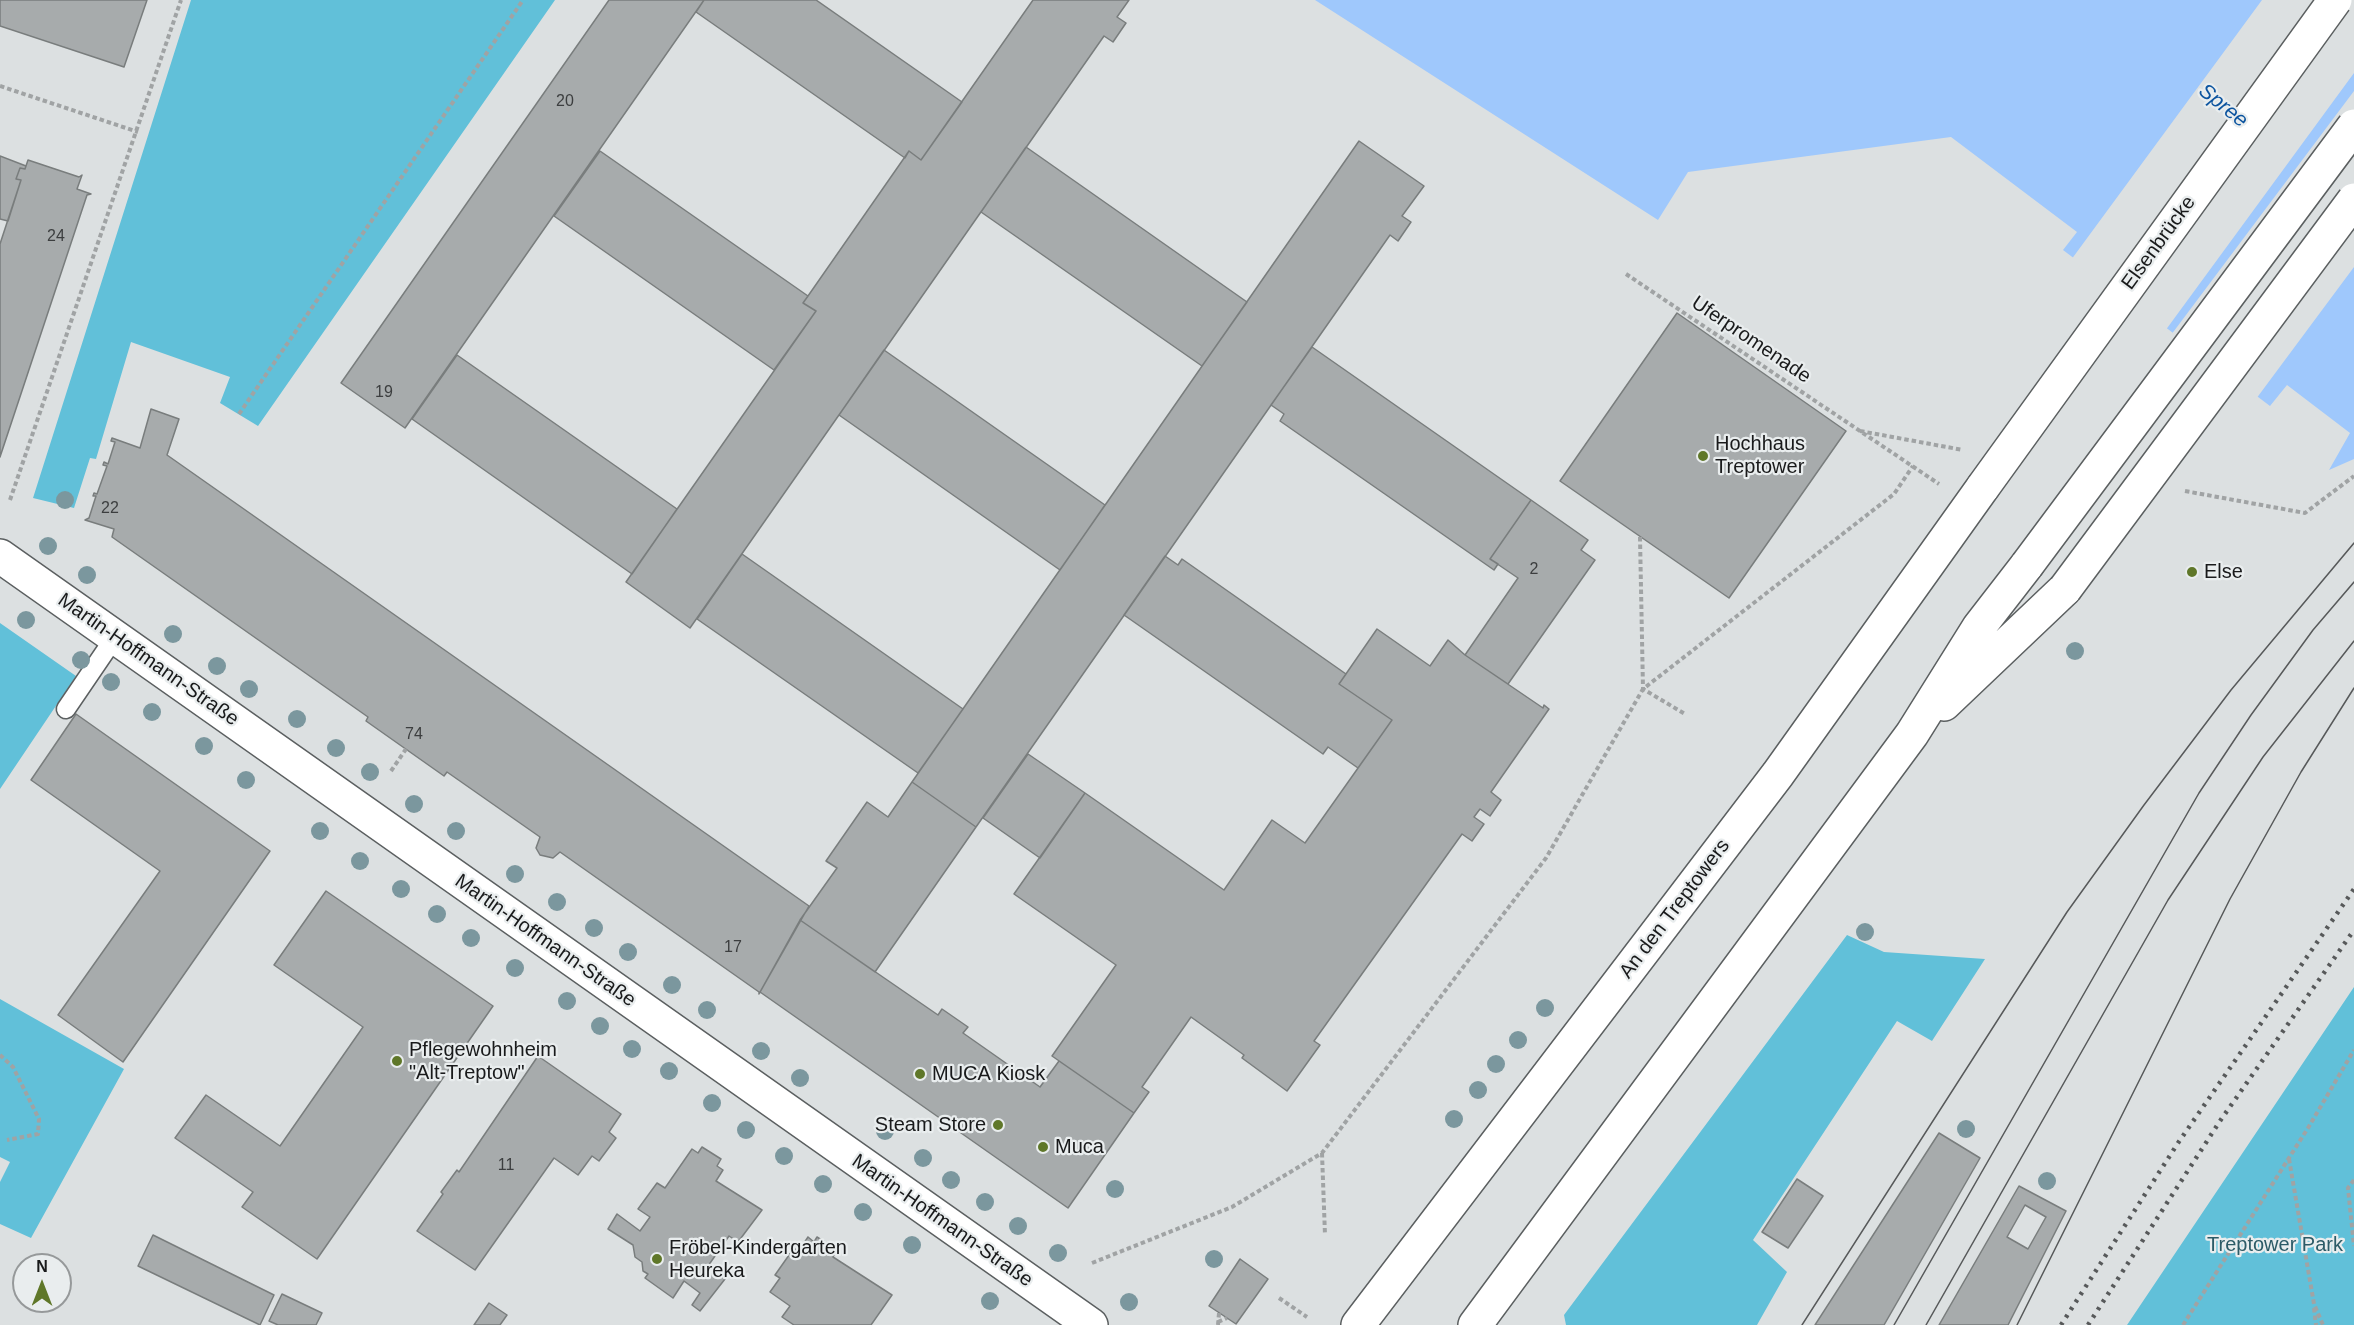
<!DOCTYPE html>
<meta charset="utf-8">
<style>
body{margin:0}
#map{position:relative;width:2354px;height:1325px;overflow:hidden;background:#dce0e1;font-family:Helvetica,sans-serif}
canvas{display:block}
.north{position:absolute;left:12px;top:1253px;width:60px;height:60px;box-sizing:border-box;background:#e9edee;border:2px solid #96999a;border-radius:50%;rotate:0deg;font-size:16px;font-weight:700;line-height:24px;text-align:center;color:#191a1b}
.north::after{content:'';display:block;margin:auto;width:21px;height:27px;background:#5f7729;clip-path:polygon(50% 0,100% 100%,50% 72%,0 100%)}
</style>
<div id="map">
<canvas width="2354" height="1325"></canvas>
<div class="north">N</div>
</div>
<script>
const c = document.querySelector('canvas').getContext('2d');
c.lineJoin = 'round';
function fillPath(path, color) { c.fillStyle = color; c.fill(path, 'evenodd'); }
const poly = rows => new Path2D(rows.map(r => 'M' + r).join(''));
function strokePath(path, color, width, dash) { c.strokeStyle = color; c.lineWidth = width; c.lineCap = dash ? 'butt' : 'round'; c.setLineDash(dash || []); c.stroke(path); }
function label(font, color, halo, rows, align = 'center') {
  c.font = font + ' Helvetica,sans-serif'; c.lineWidth = 4.5; c.setLineDash([]); c.textBaseline = 'middle'; c.strokeStyle = halo; c.fillStyle = color; for (const [text, x, y, turn = 0] of rows) {
    c.save(); c.translate(x, y); c.rotate((+turn || 0) * Math.PI / 180); c.textAlign = isNaN(turn) ? turn : align; if (halo) c.strokeText(text, 0, 0); c.fillText(text, 0, 0); c.restore();
  }
}
const green = poly([
 [191,0,555,0,258,426,220,403,230,377,131,342,96,459,90,458,74,508,33,498],
 [0,623,76,676,0,789],
 [1847,935,1884,952,1985,959,1932,1041,1897,1021,1753,1240,1787,1272,1757,1325,1566,1325,1564,1315],
 [2354,987,2354,1325,2127,1325],
 [0,999,124,1069,31,1238,0,1224,0,1182,10,1162,0,1157]
]);
const water = poly([
 [1315,0,2354,0,2354,459,2329,470,2350,433,2287,385,2270,406,2063,250,2077,232,1951,137,1688,172,1658,220]
]);
const pier = poly([
 [2262,0,2354,0,2354,73,2165,331,2071,260],
 [2354,91,2354,267,2256,399,2171,335]
]);
const building = poly([
 [0,0,147,0,124,67,0,26,0,0],
 [609,0,704,0,405,428,341,383,609,0],
 [704,0,816,0,962,102,921,160,909,151,905,158,696,12,704,0],
 [1033,0,1129,0,1117,17,1126,23,1113,42,1104,36,690,628,626,582,816,311,803,303,808,296,909,151,921,160,1033,0],
 [1359,141,1424,186,1402,216,1411,222,1398,241,1390,235,976,827,912,782,1359,141],
 [1026,147,1247,302,1202,366,981,212,1026,147],
 [600,151,808,296,803,303,816,311,774,370,554,216,600,151],
 [0,156,26,166,25,169,20,168,16,179,21,180,8,221,0,219,0,156],
 [28,160,79,177,82,175,77,189,91,194,87,195,0,457,0,244,21,180,16,179,20,168,25,169,28,160],
 [1677,313,1846,431,1729,598,1560,481,1677,313],
 [1312,347,1531,500,1490,559,1498,564,1494,570,1280,421,1284,414,1271,405,1312,347],
 [884,350,1105,505,1060,570,839,415,884,350],
 [457,355,677,509,632,574,412,419,457,355],
 [151,409,179,419,167,455,809,906,759,994,759,992,560,852,553,858,540,855,536,848,540,837,447,772,444,776,366,721,368,717,112,537,114,529,85,520,89,518,96,496,93,496,94,493,97,494,107,466,103,465,104,462,108,464,115,442,111,441,112,438,140,448,151,409],
 [1531,500,1588,540,1581,550,1595,560,1508,684,1465,655,1518,578,1490,559,1531,500],
 [742,554,963,709,918,773,697,619,742,554],
 [1165,556,1178,565,1182,559,1346,674,1339,684,1392,720,1358,768,1328,747,1323,754,1124,615,1165,556],
 [1377,629,1430,666,1448,640,1465,655,1543,708,1544,705,1549,709,1491,792,1501,800,1490,816,1480,809,1474,817,1484,824,1472,841,1462,834,1314,1041,1320,1045,1287,1091,1242,1058,1244,1055,1191,1017,1142,1087,1149,1092,1134,1113,1052,1056,1116,965,1014,894,1085,793,1224,890,1272,820,1305,843,1392,720,1339,684,1377,629],
 [76,714,270,851,123,1062,58,1015,160,871,31,780,76,714],
 [1028,754,1085,793,1040,858,983,818,1028,754],
 [912,782,976,827,875,972,800,920,837,868,826,861,867,802,888,817,912,782],
 [326,891,493,1006,317,1259,242,1207,253,1192,175,1138,206,1095,280,1146,363,1027,274,965,326,891],
 [800,920,938,1015,942,1009,968,1027,963,1033,1040,1087,1059,1061,1134,1113,1068,1208,760,992,800,920],
 [538,1056,621,1114,609,1132,616,1138,599,1161,592,1156,578,1175,554,1158,475,1270,417,1231,443,1194,441,1192,457,1170,459,1172,538,1056],
 [1939,1133,1980,1158,1884,1325,1815,1325,1939,1133],
 [702,1147,721,1159,717,1166,723,1170,716,1181,762,1210,738,1242,729,1236,708,1266,725,1279,700,1311,692,1305,700,1293,684,1281,673,1298,645,1278,648,1274,643,1271,642,1262,635,1257,633,1245,608,1229,617,1214,640,1231,650,1217,638,1209,657,1183,665,1188,692,1149,698,1153,702,1147],
 [1797,1179,1823,1196,1788,1248,1762,1232,1797,1179],
 [2019,1186,2066,1211,2008,1325,1939,1325,2019,1186],
 [2025,1205,2046,1217,2028,1249,2007,1237,2025,1205],
 [153,1235,274,1295,260,1325,138,1266,153,1235],
 [808,1237,814,1242,817,1237,831,1246,827,1250,834,1255,833,1257,892,1295,871,1325,794,1325,782,1317,790,1306,770,1292,780,1278,775,1275,794,1248,798,1252,808,1237],
 [1240,1259,1268,1279,1236,1324,1209,1306,1240,1259],
 [282,1294,322,1313,316,1325,278,1325,269,1321,282,1294],
 [489,1303,507,1315,500,1325,474,1325,489,1303]
]);
const path = poly([
 [0,86,138,132],
 [1626,274,1939,484],
 [239,414,523,0],
 [1860,431,1963,450],
 [2185,491,2305,513,2354,476],
 [10,500,181,0],
 [1640,537,1643,689,1685,714],
 [391,771,406,749],
 [0,1055,13,1067,39,1119,38,1134,7,1140],
 [1322,1153,1325,1235],
 [2289,1159,2314,1304,2323,1325],
 [2354,1180,2348,1188,2354,1246],
 [1092,1263,1232,1207,1322,1153,1546,858,1643,689,1894,494,1913,466],
 [1279,1298,1307,1317],
 [2314,1308,2316,1325],
 [1218,1322,1227,1318],
 [1218,1325,1219,1313],
 [2183,1325,2308,1128,2354,1050]
]);
const lane = poly([
 [66,709,115,637]
]);
const street = poly([
 [0,556,1091,1325]
]);
const primary = poly([
 [1944,704,2065,589],
 [1358,1325,1778,774,1983,487],
 [1475,1325,1912,734,1979,627,2027,565]
]);
const tram = poly([
 [1802,1325,2067,912,2144,805,2231,690,2354,543],
 [1894,1325,2199,793,2251,715,2313,630,2354,582],
 [1926,1325,2168,900,2263,757,2354,641],
 [2017,1325,2230,899,2301,772,2354,688]
]);
const rail = poly([
 [2061,1325,2178,1143,2354,889],
 [2088,1325,2220,1121,2354,930]
]);
const primaryBridge = poly([
 [1983,487,2335,0],
 [2027,565,2354,126],
 [2065,589,2354,200]
]);
const trees = [
 [65,500],
 [48,546],
 [87,575],
 [26,620],
 [173,634],
 [2075,651],
 [81,660],
 [217,666],
 [111,682],
 [249,689],
 [152,712],
 [297,719],
 [204,746],
 [336,748],
 [370,772],
 [246,780],
 [414,804],
 [320,831],
 [456,831],
 [360,861],
 [515,874],
 [401,889],
 [557,902],
 [437,914],
 [594,928],
 [1865,932],
 [471,938],
 [628,952],
 [515,968],
 [672,985],
 [567,1001],
 [1545,1008],
 [707,1010],
 [600,1026],
 [1518,1040],
 [632,1049],
 [761,1051],
 [1496,1064],
 [669,1071],
 [800,1078],
 [1478,1090],
 [712,1103],
 [1454,1119],
 [1966,1129],
 [746,1130],
 [885,1131],
 [784,1156],
 [923,1158],
 [951,1180],
 [2047,1181],
 [823,1184],
 [1115,1189],
 [985,1202],
 [863,1212],
 [1018,1226],
 [912,1245],
 [1058,1253],
 [1214,1259],
 [990,1301],
 [1129,1302]
];
const markers = [
 [1703,456,6,"#5f7729"],
 [2192,572,6,"#5f7729"],
 [397,1061,6,"#5f7729"],
 [920,1074,6,"#5f7729"],
 [998,1125,6,"#5f7729"],
 [1043,1147,6,"#5f7729"],
 [657,1259,6,"#5f7729"]
];
const numberNames = [
 ["20",565,102],
 ["24",56,237],
 ["19",384,393],
 ["22",110,509],
 ["2",1534,570],
 ["74",414,735],
 ["17",733,948],
 ["11",506,1166]
];
const streetNames = [
 ["Elsenbrücke",2159,243,-54],
 ["Uferpromenade",1751,340,34],
 ["Martin-Hoffmann-Straße",148,660,35],
 ["An den Treptowers",1675,909,-53],
 ["Martin-Hoffmann-Straße",545,941,35],
 ["Martin-Hoffmann-Straße",942,1221,35]
];
const poiNames = [
 ["Hochhaus",1715,444],
 ["Treptower",1715,467],
 ["Else",2204,572],
 ["Pflegewohnheim",409,1050],
 ["\"Alt-Treptow\"",409,1073],
 ["MUCA Kiosk",932,1074],
 ["Steam Store",986,1125,"right"],
 ["Muca",1055,1147],
 ["Fröbel-Kindergarten",669,1248],
 ["Heureka",669,1271]
];
const parkNames = [
 ["Treptower Park",2275,1245]
];
const waterNames = [
 ["Spree",2223,106,39]
];
fillPath(green, '#61c0d9');
fillPath(water, '#9fc8fc');
fillPath(pier, '#dce0e1');
fillPath(building, '#a7abac');
strokePath(building, '#797d7d', 1.5);
strokePath(lane, '#5b5f60', 21);
strokePath(street, '#5b5f60', 36);
strokePath(primary, '#5b5f60', 36);
strokePath(path, '#a0a3a4', 4, [4.5, 3]);
strokePath(lane, '#fff', 18);
strokePath(street, '#fff', 33);
strokePath(primary, '#fff', 33);
strokePath(tram, '#57595a', 1.5);
strokePath(rail, '#57595a', 4.5, [3, 6]);
strokePath(primaryBridge, '#5b5f60', 36, []);
strokePath(primaryBridge, '#fff', 33);
c.fillStyle = '#7b979e';
for (const [x, y] of trees) { c.beginPath(); c.arc(x, y, 9, 0, 2 * Math.PI); c.fill(); }
for (const [x, y, r, color] of markers) { const dot = new Path2D(); dot.arc(x, y, r, 0, 2 * Math.PI); c.fillStyle = color; c.fill(dot); strokePath(dot, '#e9edee', 2); }
label('16px', '#3c3e3f', null, numberNames);
label('20px', '#191a1b', '#e9edee', streetNames);
label('20px', '#191a1b', '#e9edee', poiNames, 'left');
label('20px', '#2c5b67', '#e9edee', parkNames);
label('italic 21px', '#0c549f', '#e9edee', waterNames);
</script>
